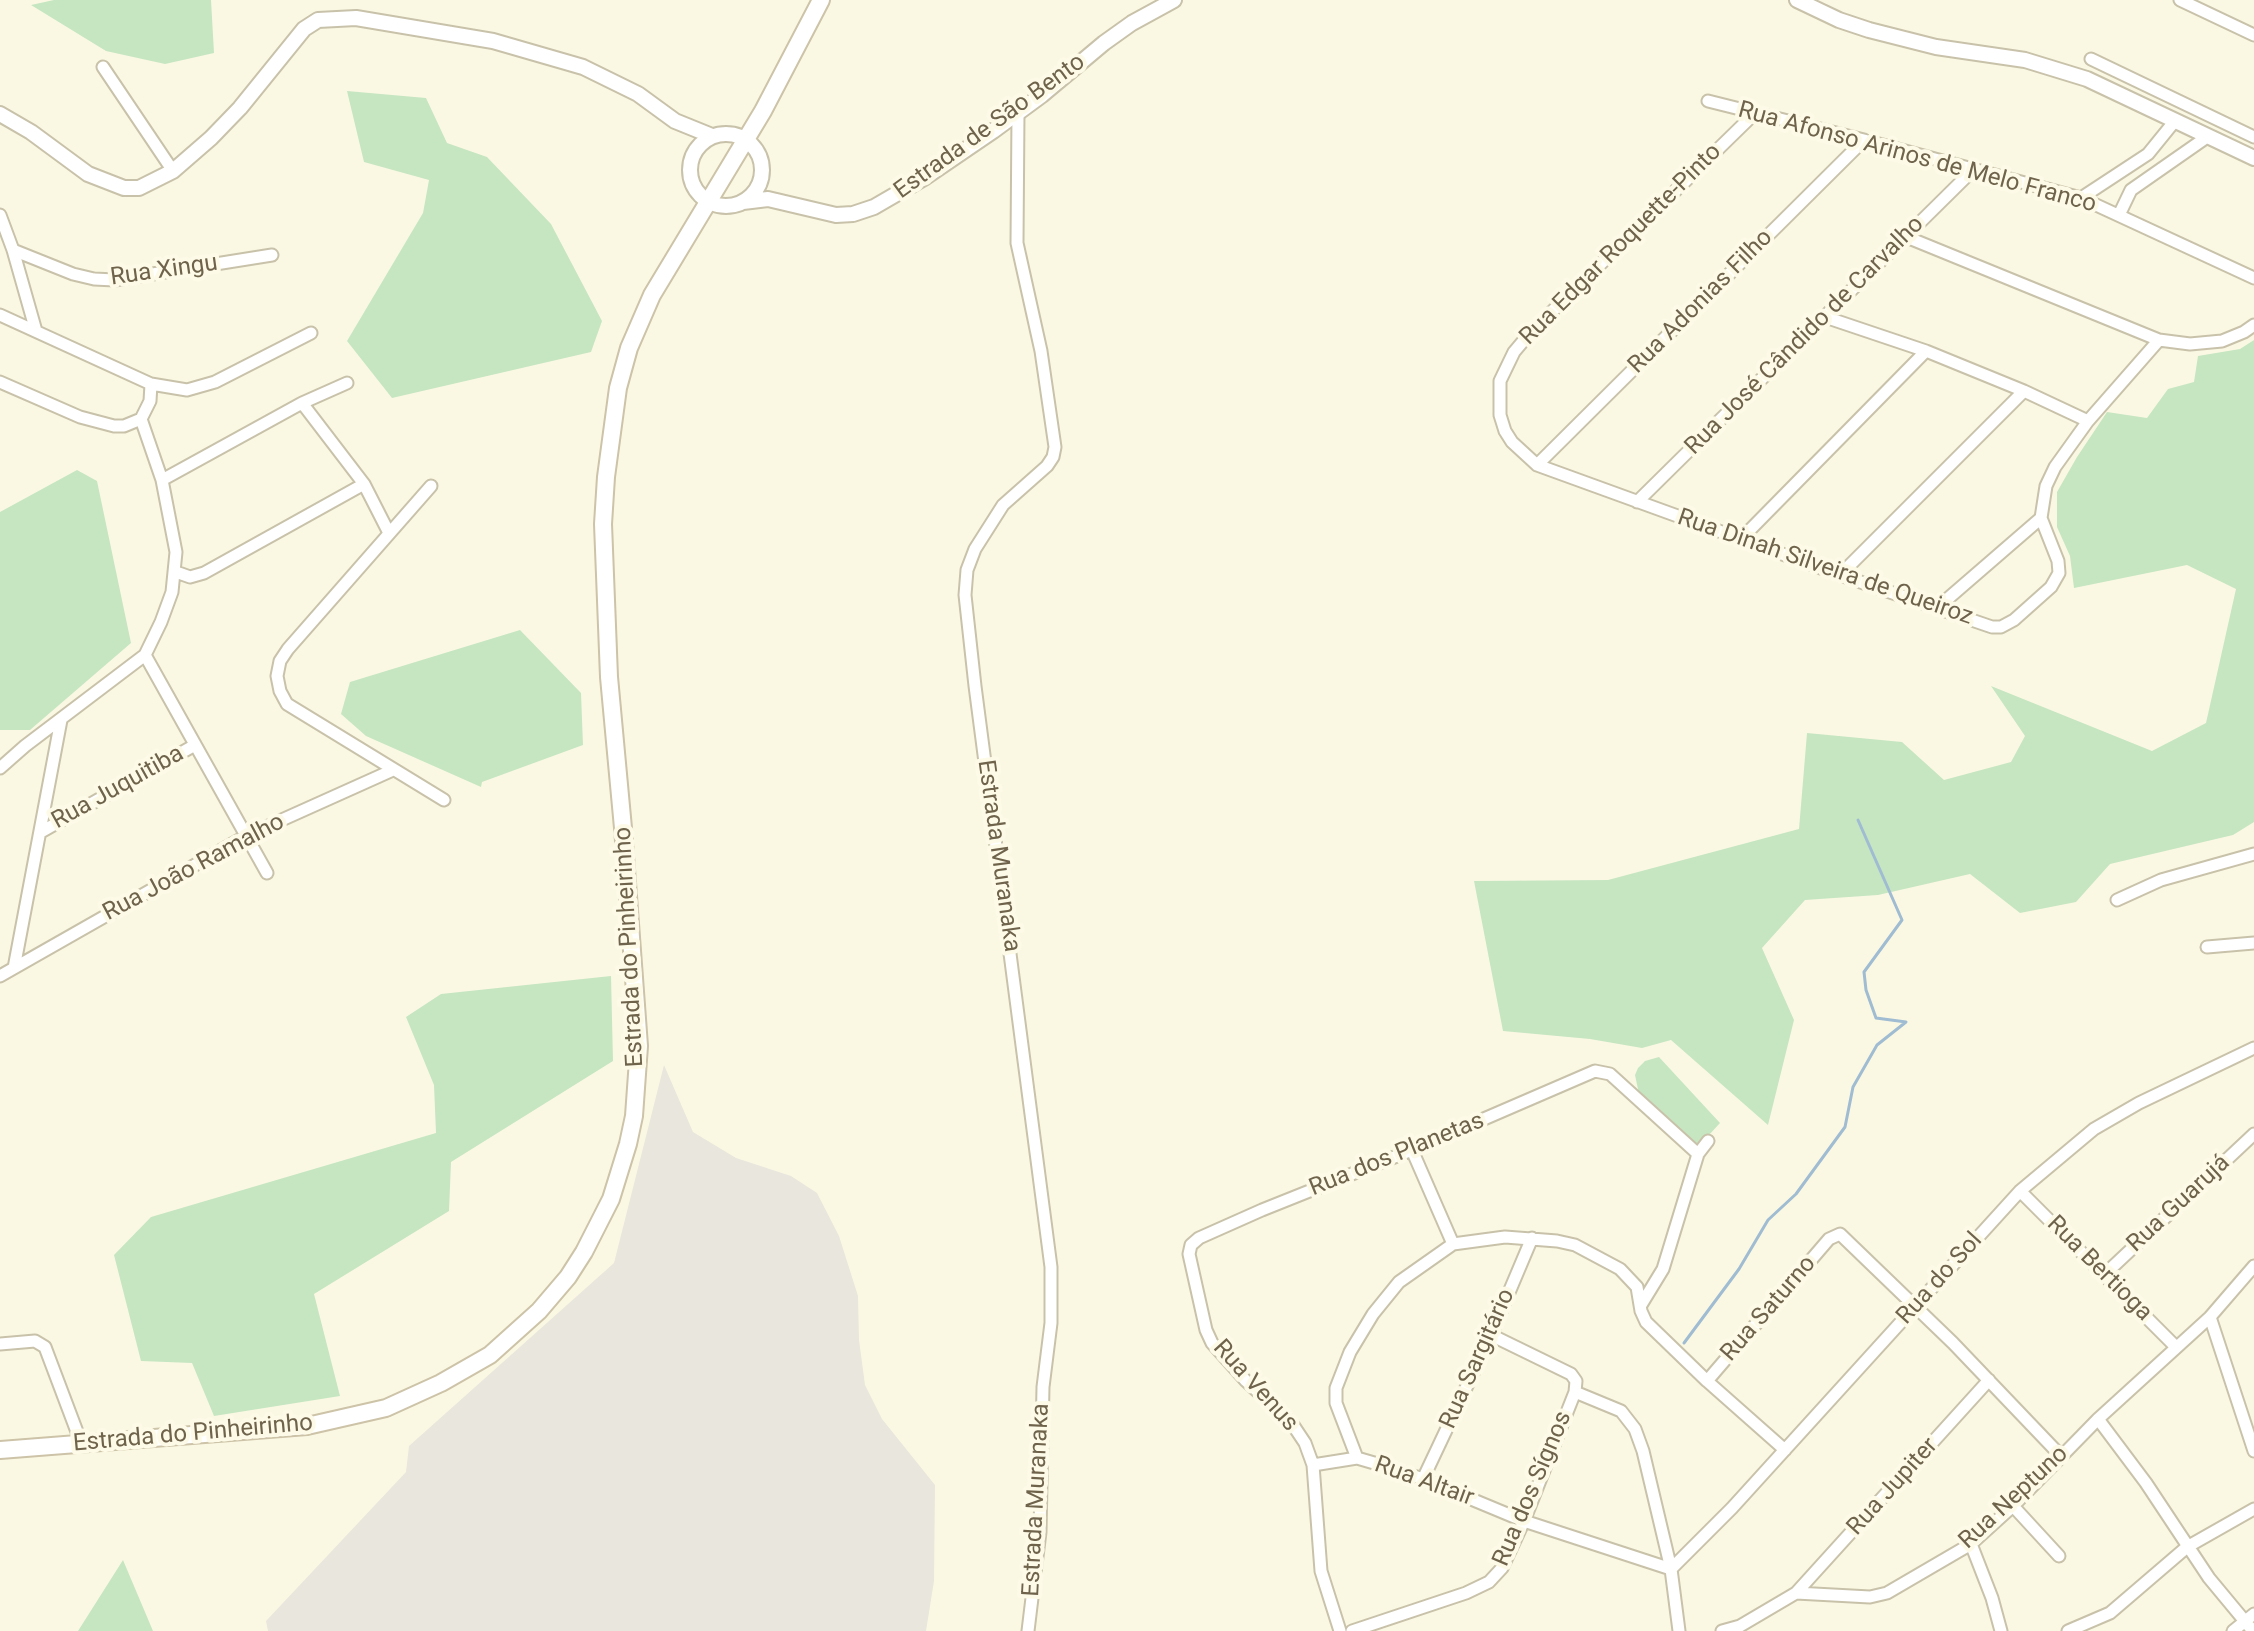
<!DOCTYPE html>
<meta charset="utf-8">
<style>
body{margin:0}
canvas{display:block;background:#faf8e2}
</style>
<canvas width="2254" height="1631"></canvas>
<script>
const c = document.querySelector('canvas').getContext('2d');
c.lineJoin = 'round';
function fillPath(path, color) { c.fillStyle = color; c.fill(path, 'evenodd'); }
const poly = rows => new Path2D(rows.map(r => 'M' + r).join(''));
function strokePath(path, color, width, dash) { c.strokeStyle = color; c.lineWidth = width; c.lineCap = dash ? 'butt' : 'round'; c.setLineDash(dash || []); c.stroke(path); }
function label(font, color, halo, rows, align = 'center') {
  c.font = font + ' Roboto,sans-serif'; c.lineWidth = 8; c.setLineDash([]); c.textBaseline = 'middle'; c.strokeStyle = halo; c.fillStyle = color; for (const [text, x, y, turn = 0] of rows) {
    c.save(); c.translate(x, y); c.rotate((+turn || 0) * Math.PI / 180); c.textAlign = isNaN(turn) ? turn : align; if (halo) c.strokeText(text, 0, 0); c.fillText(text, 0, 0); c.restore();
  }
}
const industrial = poly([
 [664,1065,693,1132,736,1158,791,1176,817,1193,839,1236,858,1296,859,1340,865,1385,882,1419,935,1485,934,1581,926,1631,268,1631,266,1621,406,1472,409,1446,614,1263]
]);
const green = poly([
 [54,0,211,0,214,53,165,64,106,51,31,5],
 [347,91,426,98,447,143,487,157,551,224,602,321,591,352,392,398,347,341,423,213,429,180,364,162],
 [2254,340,2254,822,2233,835,2110,864,2076,902,2020,913,1970,874,1878,895,1805,900,1762,948,1794,1020,1768,1125,1671,1040,1642,1048,1590,1039,1503,1031,1474,881,1608,880,1799,829,1807,733,1902,742,1944,780,2011,762,2025,736,1991,686,2152,751,2206,723,2236,589,2187,565,2074,588,2070,556,2057,527,2057,492,2077,457,2107,412,2147,418,2168,389,2194,382,2198,356,2240,349],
 [77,470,97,481,131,643,30,730,0,730,0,512],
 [520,630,581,693,583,745,482,782,481,787,366,736,341,714,350,682],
 [611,976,613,1061,451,1162,449,1211,314,1294,340,1396,214,1416,192,1363,141,1361,114,1255,151,1217,436,1133,434,1085,406,1017,441,994],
 [1659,1057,1720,1123,1697,1148,1639,1094,1635,1075,1638,1068,1645,1061],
 [123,1560,153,1631,78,1631]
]);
const stream = poly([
 [1684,1343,1739,1269,1768,1220,1796,1194,1845,1127,1853,1087,1877,1045,1906,1022,1876,1018,1866,990,1864,972,1902,920,1858,820]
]);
const minor = poly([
 [2180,0,2254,35],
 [2091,59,2254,137],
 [103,67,173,171],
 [1708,101,1864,140,2081,198,2254,278],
 [1018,113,1017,243,1041,351,1055,447,1053,457,1047,466,1003,505,975,549,967,570,965,595,975,686,1051,1267,1051,1323,1043,1387,1040,1532,1028,1631],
 [1754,114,1530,333,1514,352,1500,381,1500,415,1505,431,1512,442,1537,465,1840,575,1992,627,2001,627,2014,620,2051,587,2059,573,2058,561,2041,518,2046,486,2055,467,2088,421,2159,340],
 [2081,198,2148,154,2174,122],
 [0,215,13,250,36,331],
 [2119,215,2131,190,2207,137],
 [1904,236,2159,340,2190,344,2222,341,2244,332,2254,325],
 [13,250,73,274,94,279,115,280,272,255],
 [0,315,151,384,187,390,215,382,311,333],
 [1825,317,1926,351,2024,391,2088,421],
 [0,382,80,417,114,426,124,426,141,419,150,401,151,384],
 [302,403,364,484,389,533],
 [1537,465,1864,140],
 [162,480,302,403,347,383],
 [431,486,288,649,280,661,277,676,280,691,287,704,444,800],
 [1637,502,1973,170],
 [1741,539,1926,351],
 [176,572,190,577,204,573,364,484],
 [1840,575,2024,391],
 [1937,608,2041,518],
 [145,655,267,873],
 [0,768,25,746,145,655,161,622,172,592,176,552,162,480,141,419],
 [41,832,195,745],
 [2117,900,2161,880,2254,854],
 [2207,947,2254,943],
 [14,968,61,720],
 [0,976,246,836,393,770],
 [1412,1150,1453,1244],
 [2020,1191,2176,1347],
 [2105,1274,2254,1134],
 [1641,1305,1663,1269,1698,1154,1708,1141],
 [2210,1317,2254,1451],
 [0,1344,35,1341,45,1347,82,1445],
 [1707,1381,1829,1239,1840,1234,1953,1343,2060,1455],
 [1575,1392,1621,1411,1635,1429,1643,1451,1671,1569,1679,1631],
 [2098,1419,2146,1483,2209,1578,2253,1631],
 [1357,1458,1336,1403,1336,1388,1350,1352,1373,1314,1399,1282,1453,1244,1505,1237,1557,1241,1575,1245,1620,1269,1637,1287,1641,1311,1646,1322,1707,1381,1785,1450],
 [1313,1465,1357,1458,1381,1465,1423,1479,1524,1521,1671,1569,1732,1508,2020,1191,2094,1129,2139,1103,2254,1048],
 [1423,1479,1491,1335,1532,1238],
 [2013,1506,2059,1556],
 [1971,1544,1992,1598,2001,1631],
 [1796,1593,1989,1380],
 [1340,1631,1321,1571,1313,1465,1305,1443,1291,1422,1246,1381,1212,1343,1206,1330,1189,1254,1191,1245,1199,1238,1262,1210,1412,1150,1595,1071,1610,1074,1698,1154],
 [1352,1631,1466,1593,1489,1582,1502,1568,1524,1521,1575,1392,1576,1381,1571,1374,1491,1335],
 [1722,1631,1740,1626,1796,1593,1870,1597,1887,1593,1971,1544,2013,1506,2098,1419,2210,1317,2254,1266],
 [2068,1631,2110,1613,2187,1547,2254,1509],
 [2233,1631,2254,1614]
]);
const tertiary = poly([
 [1797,0,1839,20,1869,30,1936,47,2025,60,2087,79,2254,158],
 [0,114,31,132,88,174,124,188,139,188,173,171,211,138,240,108,304,29,318,20,356,18,493,41,583,67,638,94,675,121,712,136],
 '690 170a36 36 0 1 1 72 0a36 36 0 1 1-72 0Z',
 [743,202,768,199,836,215,853,214,874,207,924,178,993,131,1042,95,1104,43,1132,23,1174,0]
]);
const secondary = poly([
 [0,1450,307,1426,386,1408,441,1383,490,1355,539,1311,568,1277,584,1252,611,1199,628,1144,634,1116,639,1046,623,828,609,677,603,524,606,477,618,388,629,348,652,295,763,111,821,0]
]);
const streetNames = [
 ["Estrada de São Bento",990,127,-36],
 ["Rua Afonso Arinos de Melo Franco",1917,158,15],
 ["Rua Edgar Roquette-Pinto",1621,245,-45],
 ["Rua Xingu",164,271,-8],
 ["Rua Adonias Filho",1701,302,-45],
 ["Rua José Cândido de Carvalho",1805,336,-45],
 ["Rua Dinah Silveira de Queiroz",1825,568,19],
 ["Rua Juquitiba",118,788,-29],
 ["Estrada Muranaka",998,856,82],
 ["Rua João Ramalho",194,868,-28],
 ["Estrada do Pinheirinho",630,947,-93],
 ["Rua dos Planetas",1397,1155,-22],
 ["Rua Guarujá",2179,1204,-43],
 ["Rua Bertioga",2099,1269,45],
 ["Rua do Sol",1940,1279,-48],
 ["Rua Saturno",1769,1309,-49],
 ["Rua Sargitário",1478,1359,-66],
 ["Rua Venus",1255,1386,48],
 ["Estrada do Pinheirinho",193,1434,-5],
 ["Rua Altair",1424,1482,20],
 ["Rua Jupiter",1893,1487,-48],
 ["Rua dos Sígnos",1533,1489,-67],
 ["Rua Neptuno",2014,1498,-43],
 ["Estrada Muranaka",1037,1500,-87]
];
fillPath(industrial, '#e9e6dd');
fillPath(green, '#c6e6c2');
strokePath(stream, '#a0bcd2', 3);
strokePath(minor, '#c9c2aa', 15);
strokePath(tertiary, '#c9c2aa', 18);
strokePath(secondary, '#cdc3a8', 20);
strokePath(minor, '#fff', 11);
strokePath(tertiary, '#fff', 14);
strokePath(secondary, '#fff', 16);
label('24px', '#6f634b', '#fdfbe8', streetNames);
</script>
